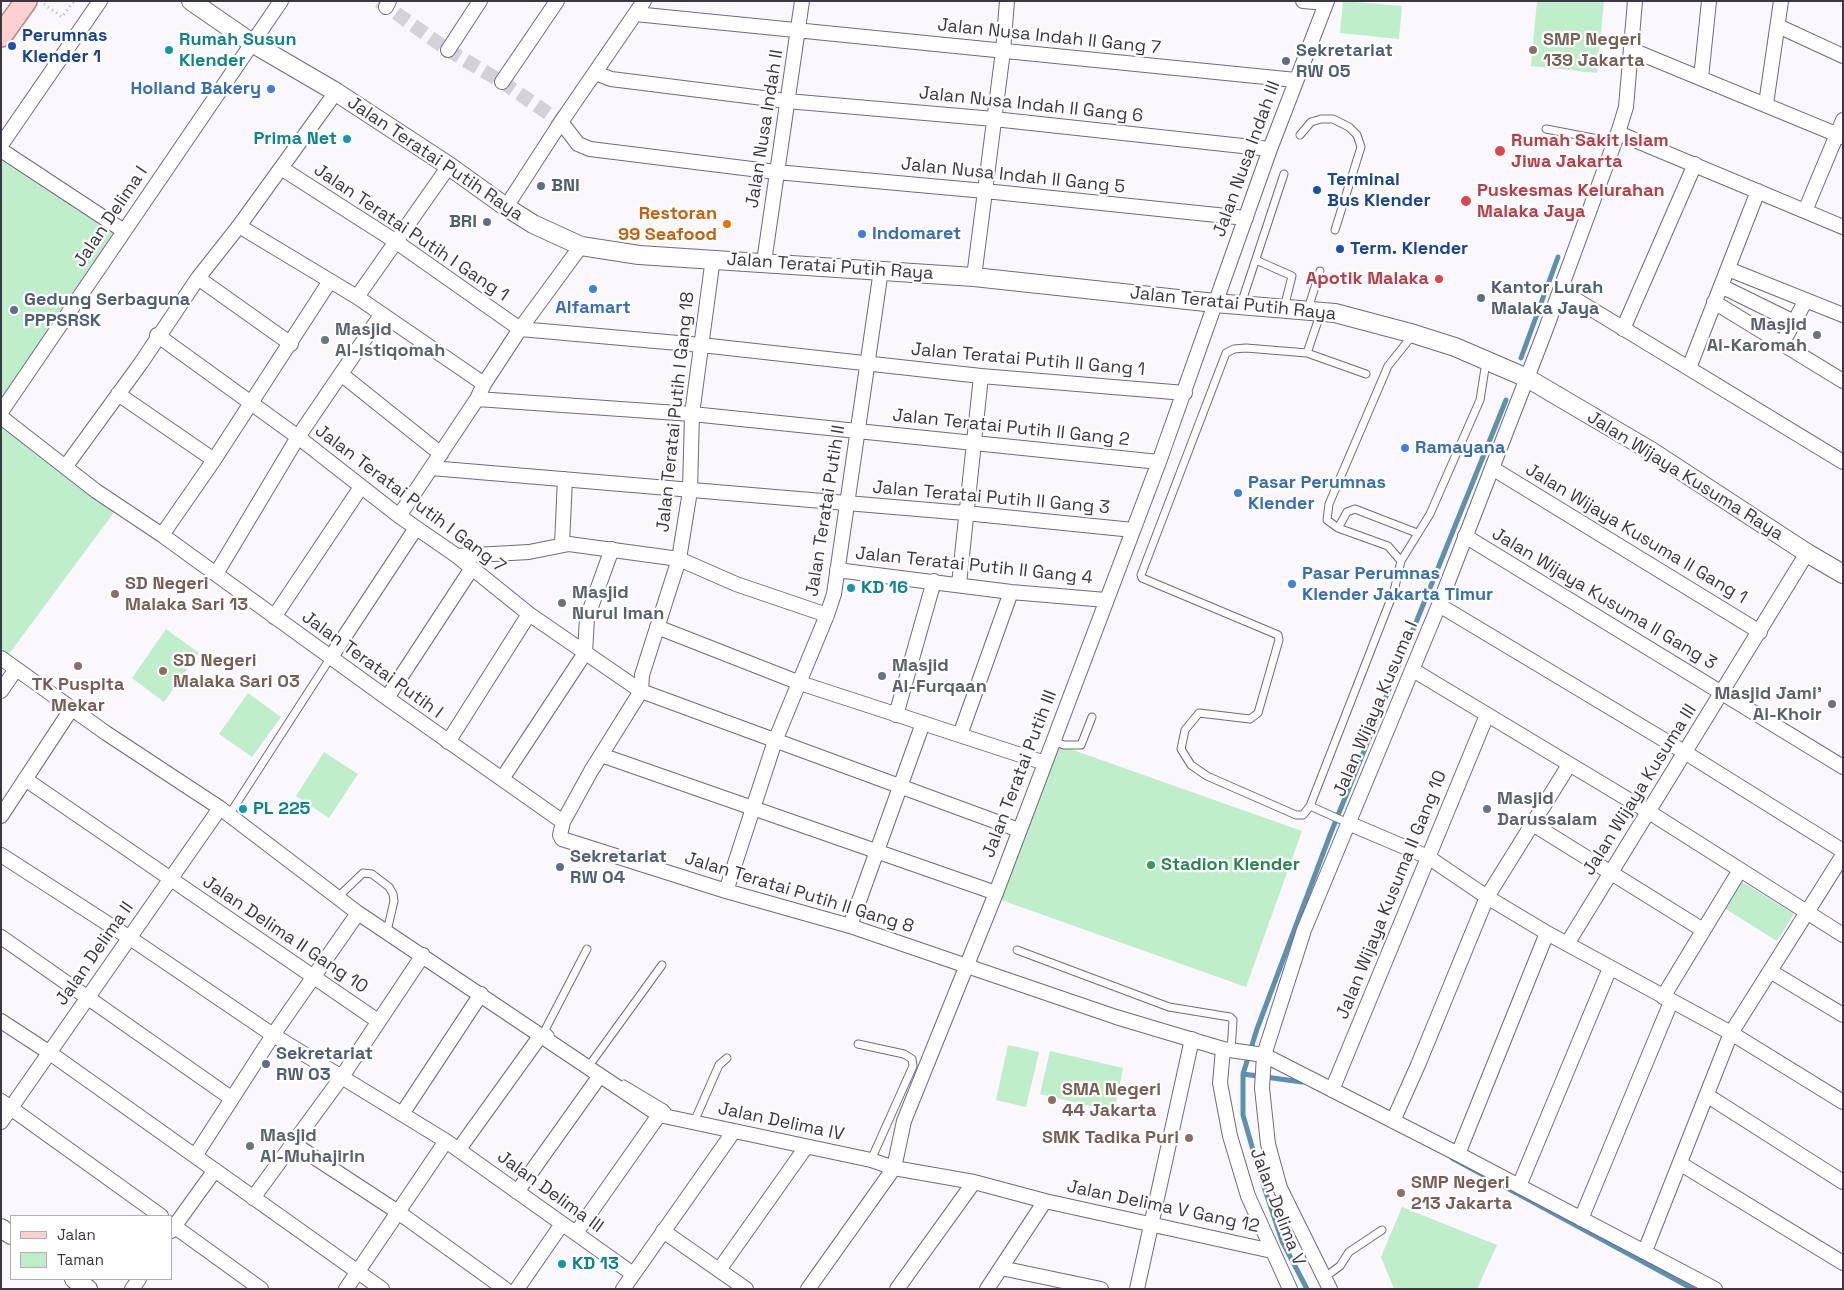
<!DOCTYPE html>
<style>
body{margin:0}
#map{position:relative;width:1844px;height:1290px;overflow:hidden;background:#faf7fd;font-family:"Space Grotesk",sans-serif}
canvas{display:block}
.frame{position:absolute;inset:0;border:2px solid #3d3743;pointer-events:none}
.legend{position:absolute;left:10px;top:1215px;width:162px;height:65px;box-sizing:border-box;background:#fff;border:1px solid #b1afb4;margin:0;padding:6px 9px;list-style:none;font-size:15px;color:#3d3743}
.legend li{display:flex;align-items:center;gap:10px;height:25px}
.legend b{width:25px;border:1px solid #b1afb4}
</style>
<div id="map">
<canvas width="1844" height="1290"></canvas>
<div class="frame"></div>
<ul class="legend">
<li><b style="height:6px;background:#fdd0d0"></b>Jalan</li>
<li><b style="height:14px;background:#bfeecb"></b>Taman</li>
</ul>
</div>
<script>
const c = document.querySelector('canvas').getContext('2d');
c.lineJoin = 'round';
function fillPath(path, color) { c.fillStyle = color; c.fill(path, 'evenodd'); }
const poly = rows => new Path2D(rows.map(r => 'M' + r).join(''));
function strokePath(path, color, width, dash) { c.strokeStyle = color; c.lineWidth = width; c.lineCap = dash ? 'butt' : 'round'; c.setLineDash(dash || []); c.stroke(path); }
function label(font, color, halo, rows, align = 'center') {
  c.font = font + ' "Space Grotesk",sans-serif'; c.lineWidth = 4.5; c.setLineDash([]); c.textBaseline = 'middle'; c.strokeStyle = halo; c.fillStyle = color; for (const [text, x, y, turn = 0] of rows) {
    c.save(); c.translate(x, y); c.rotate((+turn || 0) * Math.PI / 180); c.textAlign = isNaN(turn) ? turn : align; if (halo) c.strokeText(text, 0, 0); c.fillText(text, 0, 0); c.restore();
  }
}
const green = poly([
 [1343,1,1402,6,1399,39,1340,33],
 [1537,1,1604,1,1597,73,1531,66],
 [1,150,124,231,1,410],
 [1,423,115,511,6,658,1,655],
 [166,629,199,653,164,702,132,678],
 [248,693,281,717,252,757,219,734],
 [1056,744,1302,831,1246,987,1001,900],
 [324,752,358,774,329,818,296,796],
 [1741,881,1794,914,1777,941,1724,908],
 [1008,1045,1039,1052,1026,1107,996,1100],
 [1050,1051,1123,1068,1114,1112,1040,1094],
 [1402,1207,1497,1245,1477,1289,1394,1289,1381,1257]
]);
const stream = poly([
 [1521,358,1558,257],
 [1243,1074,1302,1082],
 [1452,1158,1693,1289],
 [1307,1289,1282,1241,1261,1178,1243,1115,1243,1074,1257,1029,1330,835,1506,400]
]);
const minorTunnel = poly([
 [379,1,448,50,502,82,561,122]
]);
const path = poly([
 [44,4,62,17,74,1]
]);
const service = poly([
 [1546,129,1614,142],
 [1300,135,1311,122,1321,119,1333,119,1349,127,1357,135,1361,147,1335,230],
 [1256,260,1292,276,1284,308],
 [1241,304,1284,174],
 [1308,309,1320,271],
 [1307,353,1366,374],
 [1338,528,1347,512,1355,509,1417,533],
 [1401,561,1430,514,1480,400,1486,362],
 [1053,741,1064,745,1081,745,1092,717],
 [1310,806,1303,815,1296,815,1207,776,1191,765,1181,749,1185,730,1199,713,1250,719,1258,713,1279,640,1278,635,1142,578,1141,575,1226,353,1234,349,1246,348,1307,353,1321,312],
 [229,815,331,657],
 [1348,823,1310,806,1394,591,1401,561,1388,546,1338,528,1327,520,1329,504,1388,366,1412,336],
 [338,897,363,873,372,874,389,887,393,894,394,901,387,931],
 [1017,950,1169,1007,1230,1017,1233,1020,1231,1051],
 [550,1035,545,1030,587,949],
 [858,1044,904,1054,912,1059,913,1066,871,1160],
 [591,1063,662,965],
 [624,1084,664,1108,667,1111,667,1116],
 [694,1122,719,1065,727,1058],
 [1325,1277,1340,1266,1349,1252,1382,1230]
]);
const minor = poly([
 [1303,1,1326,3],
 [386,7,389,1],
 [635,14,1296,80],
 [1778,26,1843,56],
 [448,50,480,1],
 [1632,50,1843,137],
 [598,70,601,75,611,79,787,101,994,119,1270,149],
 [1701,78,1709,1],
 [502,82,557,1],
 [1766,104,1781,1],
 [561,122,578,144,590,149,776,172,985,191,1246,218],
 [1618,133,1843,227],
 [1,145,100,1],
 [1,150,124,231],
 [281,168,395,241,520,329,701,345,981,376,1185,393],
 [506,207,561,122,644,1],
 [1805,211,1843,120],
 [239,226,357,297,484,384],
 [713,258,692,414,690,491,679,559,642,675,641,691,591,771,563,822,560,835,562,839,726,891,850,926,1116,1017,1223,1049,1264,1055,1458,1154,1715,1289],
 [764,262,802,1],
 [1728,269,1843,315],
 [974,277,1003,51,1007,1],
 [198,278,291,344],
 [1721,286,1794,322],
 [1560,290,1843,462],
 [357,297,449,166],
 [1714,302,1843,381],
 [1623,329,1695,164],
 [157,335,298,437,399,516,457,556,529,614,641,691,1019,830],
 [1782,344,1806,300],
 [1689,368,1758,191],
 [341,374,441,454],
 [118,394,214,460],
 [477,399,692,414,1159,462],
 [1,412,281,1],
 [1,417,96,491,162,535,387,698,563,822],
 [66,466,141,363,198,278,239,226,336,92],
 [431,468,965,513,1133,530],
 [1492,468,1760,632],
 [399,516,477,399,484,384,520,329,581,246],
 [162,535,214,460,330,281],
 [1465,536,1843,767],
 [562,544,565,479],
 [457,556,529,552,569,544,679,559,736,584,827,615],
 [837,570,1011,592,1106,600],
 [216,574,298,437,381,315],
 [959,584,981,376],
 [1439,605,1686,753,1843,851],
 [274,617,361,487],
 [657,627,800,683,1045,763],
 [331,657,416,528],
 [1,658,106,733,220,808,358,913,659,1115,871,1160,894,1168,974,1182,1045,1201,1272,1251],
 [1413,670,1649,812,1843,935],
 [1,691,16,669],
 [387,698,472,568],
 [896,715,934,581],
 [960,735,1011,592],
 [448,742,529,614],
 [601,755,996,893],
 [25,779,378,1021],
 [502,779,585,653,587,618,612,549],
 [1,816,72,708],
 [1348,823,1428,857,1487,897,1547,933,1731,1033,1843,1102],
 [1531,823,1703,930],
 [1,855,130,938,273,1035,446,1141,633,1274],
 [726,891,775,741,827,615,834,594,881,270],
 [850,926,923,723],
 [1,937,231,1098],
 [1567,944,1807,553],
 [1770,971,1843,1015],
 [1663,997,1740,870],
 [1,1021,50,1053,382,1289],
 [1223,1049,1220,1083,1230,1136,1248,1196,1290,1289],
 [1332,1090,1487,715],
 [1708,1096,1843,1182],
 [1,1101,161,1216],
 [402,1114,481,994],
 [1393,1121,1418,1065,1487,897,1569,765],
 [1,1122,220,808],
 [294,1144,398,1212,505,1289],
 [459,1149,541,1035],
 [1458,1154,1547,933],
 [195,1156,273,1035,358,913],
 [1681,1164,1843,1263],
 [1519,1186,1610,968],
 [517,1192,599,1077],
 [253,1198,341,1078,423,955],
 [1581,1219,1671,1002],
 [171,1224,261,1289],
 [171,1231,215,1170],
 [663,1231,746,1289],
 [576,1233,659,1115],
 [1645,1251,1731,1033,1843,855],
 [1001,1268,1101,1289],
 [719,1270,806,1147],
 [132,1289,139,1279],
 [346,1289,446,1141],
 [517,1289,562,1224],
 [623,1289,734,1131],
 [808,1289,894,1168,904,1121,996,893,1159,462,1270,149,1327,1],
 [897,1289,974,1182],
 [987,1289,1045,1201],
 [1137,1289,1192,1039],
 [1330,1289,1280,1188,1268,1144,1262,1088,1264,1055,1304,930,1439,605,1544,334,1618,133,1626,107,1635,1]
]);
const tertiary = poly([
 [191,1,252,43,336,92,449,166,506,207,533,224,581,246,639,255,974,277,1215,303,1335,313,1414,334,1455,347,1527,378,1651,451,1807,553,1843,574],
 [1,1228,11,1235],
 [74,1279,88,1289]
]);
const primary = poly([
 [1,36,26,1]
]);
const markers = [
 [12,46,5,"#1a4fb4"],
 [169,50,5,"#0f9aa8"],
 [1533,50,5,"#8d6e63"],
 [1286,61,5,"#5c6f8a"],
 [271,89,5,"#3f7fe0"],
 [347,139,5,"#0f9aa8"],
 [1500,151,6,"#e0444e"],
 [541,186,5,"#5c6f8a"],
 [1317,190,5,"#1a4fb4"],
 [1466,201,6,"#e0444e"],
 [487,222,5,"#5c6f8a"],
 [727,224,5,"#e8710a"],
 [862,234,5,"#3f7fe0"],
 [1340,249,5,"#1a4fb4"],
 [1439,279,5,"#e0444e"],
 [593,289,5,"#3f7fe0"],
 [1481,298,5,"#5c6f8a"],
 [14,310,5,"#5c6f8a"],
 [1817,335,5,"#6b7280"],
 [325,340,5,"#6b7280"],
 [1405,448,5,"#3f7fe0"],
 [1238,493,5,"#3f7fe0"],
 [1292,584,5,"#3f7fe0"],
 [851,588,5,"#0f9aa8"],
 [115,594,5,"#8d6e63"],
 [562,603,5,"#6b7280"],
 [78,666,5,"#8d6e63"],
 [163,671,5,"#8d6e63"],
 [882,676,5,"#6b7280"],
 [1832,704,5,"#6b7280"],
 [243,809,5,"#0f9aa8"],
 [1487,809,5,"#6b7280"],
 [1151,865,5,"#2e9e5b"],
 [560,867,5,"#5c6f8a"],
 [266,1064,5,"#5c6f8a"],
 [1052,1100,5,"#8d6e63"],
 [1189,1138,5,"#8d6e63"],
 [250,1146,5,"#6b7280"],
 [1401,1193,5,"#8d6e63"],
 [562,1264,5,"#0f9aa8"]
];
const transitNames = [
 ["Perumnas",22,36],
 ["Klender 1",22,57],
 ["Terminal",1327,180],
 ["Bus Klender",1327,201],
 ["Term. Klender",1350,249]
];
const streetNames = [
 ["Jalan Nusa Indah II Gang 7",1049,37,6],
 ["Jalan Nusa Indah II Gang 6",1031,105,6],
 ["Jalan Nusa Indah II",765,129,-81],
 ["Jalan Teratai Putih Raya",435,159,34],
 ["Jalan Nusa Indah III",1247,159,-70],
 ["Jalan Nusa Indah II Gang 5",1013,176,6],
 ["Jalan Delima I",111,217,-56],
 ["Jalan Teratai Putih I Gang 1",411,233,34],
 ["Jalan Teratai Putih Raya",830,267,4],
 ["Jalan Teratai Putih Raya",1233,304,6],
 ["Jalan Teratai Putih II Gang 1",1028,360,5],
 ["Jalan Teratai Putih I Gang 18",676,412,-84],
 ["Jalan Teratai Putih II Gang 2",1011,428,6],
 ["Jalan Wijaya Kusuma Raya",1685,476,32],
 ["Jalan Teratai Putih II Gang 3",991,498,5],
 ["Jalan Teratai Putih I Gang 7",410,499,37],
 ["Jalan Teratai Putih II",826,511,-81],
 ["Jalan Wijaya Kusuma II Gang 1",1636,534,31],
 ["Jalan Teratai Putih II Gang 4",974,566,6],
 ["Jalan Wijaya Kusuma II Gang 3",1604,599,31],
 ["Jalan Teratai Putih I",372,665,36],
 ["Jalan Wijaya Kusuma I",1376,709,-67],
 ["Jalan Teratai Putih III",1020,774,-69],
 ["Jalan Wijaya Kusuma III",1640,790,-58],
 ["Jalan Teratai Putih II Gang 8",799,893,17],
 ["Jalan Wijaya Kusuma II Gang 10",1392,895,-68],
 ["Jalan Delima II Gang 10",285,935,34],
 ["Jalan Delima II",95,954,-55],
 ["Jalan Delima IV",781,1122,12],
 ["Jalan Delima III",550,1192,36],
 ["Jalan Delima V Gang 12",1163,1207,12],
 ["Jalan Delima V",1277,1207,69]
];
const cultureNames = [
 ["Rumah Susun",179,40],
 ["Klender",179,61],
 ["Prima Net",337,139,"right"],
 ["KD 16",861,588],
 ["PL 225",253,809],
 ["KD 13",572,1264]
];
const educationNames = [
 ["SMP Negeri",1543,40],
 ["139 Jakarta",1543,61],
 ["SD Negeri",125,584],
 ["Malaka Sari 13",125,605],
 ["SD Negeri",173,661],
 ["Malaka Sari 03",173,682],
 ["TK Puspita",78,685,"center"],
 ["Mekar",78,706,"center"],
 ["SMA Negeri",1062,1090],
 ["44 Jakarta",1062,1111],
 ["SMK Tadika Puri",1179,1138,"right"],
 ["SMP Negeri",1411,1183],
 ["213 Jakarta",1411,1204]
];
const serviceNames = [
 ["Sekretariat",1296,51],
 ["RW 05",1296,72],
 ["BNI",551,186],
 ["BRI",477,222,"right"],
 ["Kantor Lurah",1491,288],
 ["Malaka Jaya",1491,309],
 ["Gedung Serbaguna",24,300],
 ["PPPSRSK",24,321],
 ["Sekretariat",570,857],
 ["RW 04",570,878],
 ["Sekretariat",276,1054],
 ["RW 03",276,1075]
];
const shopNames = [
 ["Holland Bakery",261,89,"right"],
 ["Indomaret",872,234],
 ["Alfamart",593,308,"center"],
 ["Ramayana",1415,448],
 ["Pasar Perumnas",1248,483],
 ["Klender",1248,504],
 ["Pasar Perumnas",1302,574],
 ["Klender Jakarta Timur",1302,595]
];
const healthNames = [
 ["Rumah Sakit Islam",1511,141],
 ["Jiwa Jakarta",1511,162],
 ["Puskesmas Kelurahan",1477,191],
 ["Malaka Jaya",1477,212],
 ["Apotik Malaka",1429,279,"right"]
];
const foodNames = [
 ["Restoran",717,214],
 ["99 Seafood",717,235]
];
const worshipNames = [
 ["Masjid",1807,325,"right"],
 ["Al-Karomah",1807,346,"right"],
 ["Masjid",335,330],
 ["Al-Istiqomah",335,351],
 ["Masjid",572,593],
 ["Nurul Iman",572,614],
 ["Masjid",892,666],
 ["Al-Furqaan",892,687],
 ["Masjid Jami'",1822,694,"right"],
 ["Al-Khoir",1822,715,"right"],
 ["Masjid",1497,799],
 ["Darussalam",1497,820],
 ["Masjid",260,1136],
 ["Al-Muhajirin",260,1157]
];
const leisureNames = [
 ["Stadion Klender",1161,865]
];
fillPath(green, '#bfeecb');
strokePath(stream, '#5c92ae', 5);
strokePath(minorTunnel, '#d4d1d8', 14, [14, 7]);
strokePath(service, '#746882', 9);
strokePath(minor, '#746882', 16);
strokePath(tertiary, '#746882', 20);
strokePath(primary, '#b8868a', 24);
strokePath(path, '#b7b3bb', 3, [1, 4]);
strokePath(service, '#fff', 7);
strokePath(minor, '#fff', 14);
strokePath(tertiary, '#fff', 18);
strokePath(primary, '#fdd0d0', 21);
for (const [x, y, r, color] of markers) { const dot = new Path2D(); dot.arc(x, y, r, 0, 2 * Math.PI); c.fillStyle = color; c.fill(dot); strokePath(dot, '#fff', 2); }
label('bold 18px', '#164399', '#fff', transitNames, 'left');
label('18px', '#3d3743', '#fff', streetNames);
label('bold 18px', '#0d838f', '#fff', cultureNames, 'left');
label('bold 18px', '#785e54', '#fff', educationNames, 'left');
label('bold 18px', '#4e5e75', '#fff', serviceNames, 'left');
label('bold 18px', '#366cbe', '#fff', shopNames, 'left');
label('bold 18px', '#be3a42', '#fff', healthNames, 'left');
label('bold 18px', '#c56008', '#fff', foodNames, 'right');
label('bold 18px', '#5b616d', '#fff', worshipNames, 'left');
label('bold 18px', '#27864d', '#fff', leisureNames, 'left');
</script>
